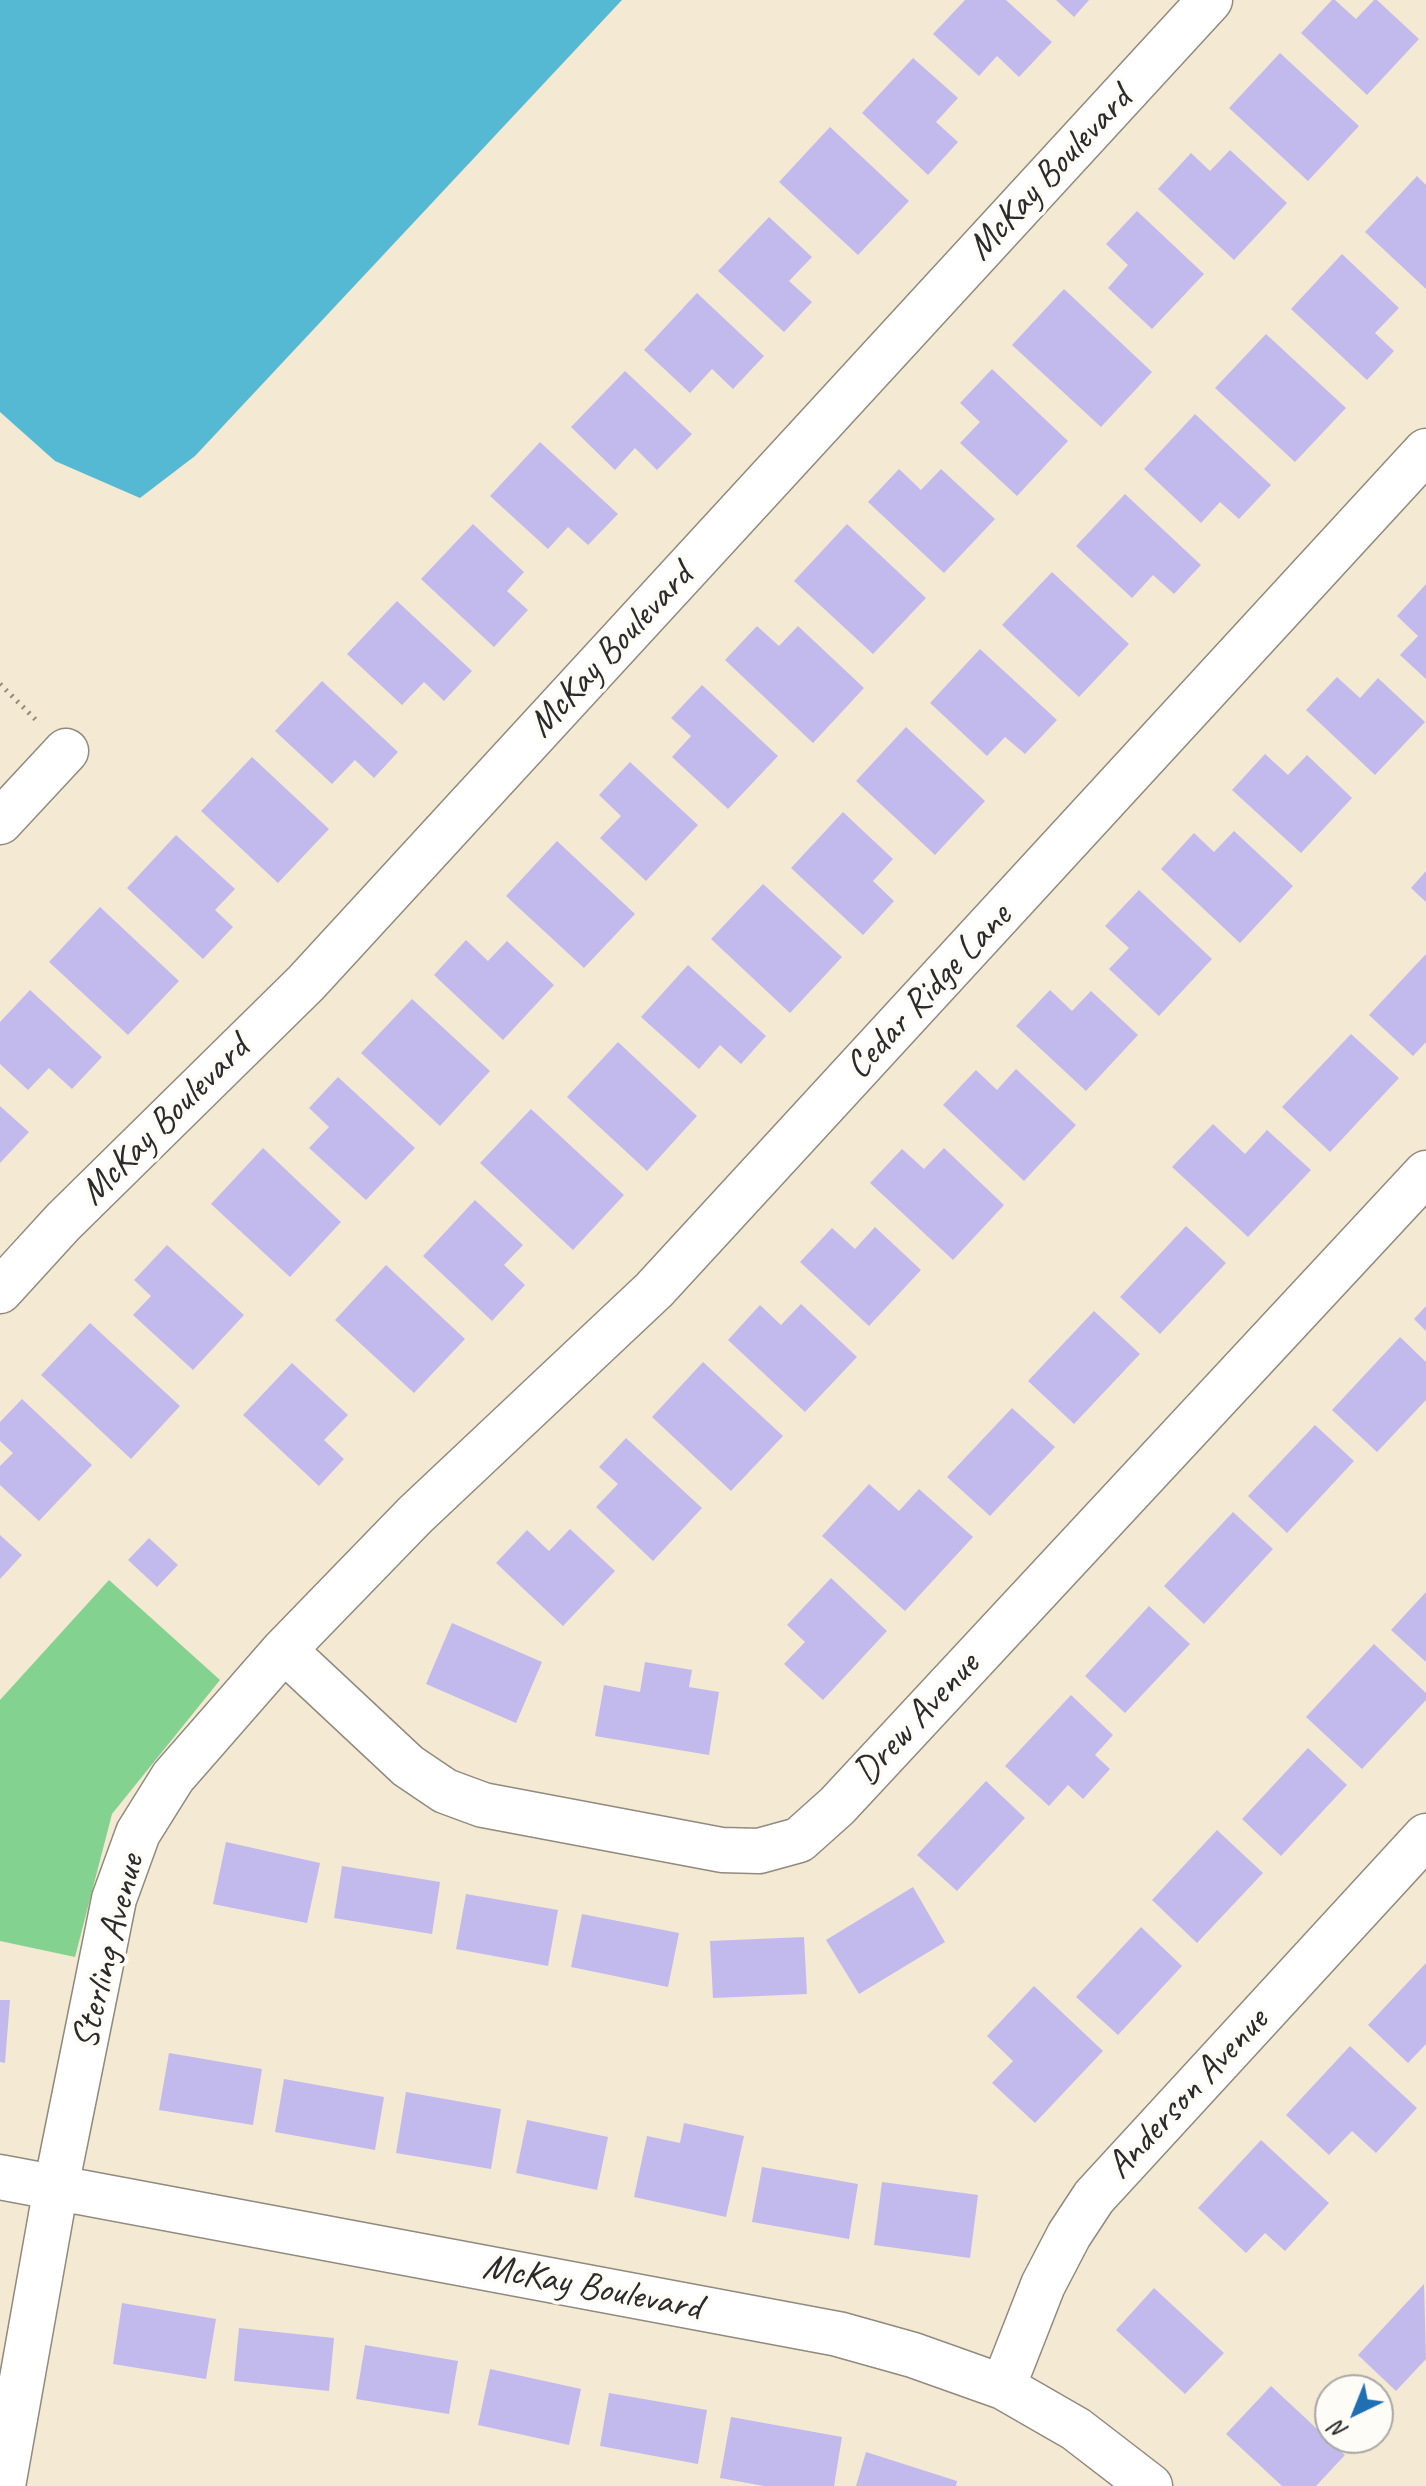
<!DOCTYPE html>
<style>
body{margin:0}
#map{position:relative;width:1426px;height:2486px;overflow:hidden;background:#f4e9d3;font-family:Caveat,sans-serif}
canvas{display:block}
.north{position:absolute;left:1314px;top:2374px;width:80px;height:80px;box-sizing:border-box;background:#fdfcf7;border:2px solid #a9a8a5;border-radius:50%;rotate:223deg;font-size:22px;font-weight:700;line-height:32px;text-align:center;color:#2b2b2b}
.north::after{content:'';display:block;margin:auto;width:28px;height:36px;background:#1f6fb2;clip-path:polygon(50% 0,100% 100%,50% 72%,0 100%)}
</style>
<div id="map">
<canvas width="1426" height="2486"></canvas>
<div class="north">N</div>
</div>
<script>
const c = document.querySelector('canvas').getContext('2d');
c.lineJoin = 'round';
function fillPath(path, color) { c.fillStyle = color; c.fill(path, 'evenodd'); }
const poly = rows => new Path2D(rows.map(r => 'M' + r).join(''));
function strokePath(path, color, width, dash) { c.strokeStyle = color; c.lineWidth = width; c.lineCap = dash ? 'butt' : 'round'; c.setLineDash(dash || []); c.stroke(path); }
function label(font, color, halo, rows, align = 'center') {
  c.font = font + ' Caveat,sans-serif'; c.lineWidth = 8; c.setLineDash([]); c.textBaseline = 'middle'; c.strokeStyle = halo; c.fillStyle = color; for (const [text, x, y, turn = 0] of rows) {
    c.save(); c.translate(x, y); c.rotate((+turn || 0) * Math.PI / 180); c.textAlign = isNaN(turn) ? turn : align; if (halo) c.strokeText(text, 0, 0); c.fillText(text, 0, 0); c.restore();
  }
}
const green = poly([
 [109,1580,220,1680,112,1814,75,1957,0,1941,0,1700]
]);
const water = poly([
 [0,0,622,0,195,456,140,498,55,461,0,412]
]);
const building = poly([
 [965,0,1006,0,1052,42,1019,77,997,56,979,76,933,34],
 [1056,0,1089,0,1074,17],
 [1332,0,1335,0,1356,19,1374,0,1377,0,1419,39,1367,95,1301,33],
 [1280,53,1359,126,1308,181,1229,108],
 [913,58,958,98,936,122,958,142,928,175,862,113],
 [830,127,909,201,858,255,779,182],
 [1230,150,1287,203,1234,260,1158,189,1191,153,1210,171],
 [1417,176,1426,185,1426,289,1365,232],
 [1137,211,1204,274,1152,329,1108,288,1128,265,1106,244],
 [769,217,812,257,789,281,812,302,784,332,718,271],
 [1342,254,1399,308,1375,333,1394,351,1367,380,1291,309],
 [1064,289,1152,372,1101,427,1012,345],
 [697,293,764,356,733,389,712,369,690,393,644,350],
 [1266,334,1346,408,1295,462,1215,388],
 [992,369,1068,441,1017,496,960,443,980,422,960,403],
 [625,371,692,434,657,470,635,448,615,470,571,427],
 [1195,414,1271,485,1239,519,1220,502,1201,523,1144,469],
 [540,442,618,514,588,545,568,527,548,549,490,496],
 [899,469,921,490,941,469,995,519,944,573,868,502],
 [1125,494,1201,565,1174,594,1153,575,1132,598,1076,546],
 [473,524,524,572,507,591,528,610,494,647,421,579],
 [847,524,926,598,873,654,794,581],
 [1052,572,1129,644,1079,697,1002,625],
 [1426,584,1426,679,1400,655,1418,636,1397,616],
 [397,601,472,671,444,701,424,682,402,705,347,654],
 [757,626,779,646,798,626,864,688,813,743,725,660],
 [980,649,1057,720,1025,754,1005,737,987,756,930,703],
 [1337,677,1360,698,1378,678,1425,722,1375,775,1306,710],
 [322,681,398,752,374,778,355,760,332,784,275,731],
 [702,685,778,756,728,809,672,757,691,736,671,718],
 [906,727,985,801,935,855,856,781],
 [1265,754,1288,775,1307,755,1352,798,1301,853,1232,790],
 [252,757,329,829,278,883,201,811],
 [630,762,698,825,646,881,600,838,621,816,599,795],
 [843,812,893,859,873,881,894,901,863,935,791,868],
 [1234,831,1293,886,1240,943,1161,869,1194,833,1214,852],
 [176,835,235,889,215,910,233,927,203,959,127,888],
 [557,841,635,914,584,968,506,896],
 [1426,871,1426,902,1411,888],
 [763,884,842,957,790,1013,711,939],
 [1139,890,1212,959,1159,1016,1109,969,1129,948,1105,926],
 [100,907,179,981,128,1035,49,962],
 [466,940,488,961,507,941,554,985,503,1040,434,975],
 [1426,954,1426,1042,1413,1056,1369,1015],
 [688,965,766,1036,741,1064,720,1045,699,1069,641,1017],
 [30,990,102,1057,72,1089,49,1068,28,1090,0,1064,0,1022],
 [1050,990,1072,1011,1091,991,1138,1035,1086,1091,1016,1026],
 [412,999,490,1071,440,1126,361,1053],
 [1351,1034,1399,1078,1330,1152,1282,1107],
 [618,1042,697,1116,647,1171,567,1097],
 [1016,1069,1076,1125,1024,1181,943,1105,976,1070,997,1090],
 [338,1077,415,1148,366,1200,309,1148,329,1127,309,1108],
 [0,1106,29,1132,0,1163],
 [531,1109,624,1195,573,1250,480,1163],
 [1213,1124,1245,1154,1267,1130,1311,1170,1248,1237,1172,1167],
 [263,1148,341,1222,290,1277,211,1204],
 [944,1148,1004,1205,953,1260,870,1183,902,1149,924,1169],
 [475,1200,523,1245,504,1265,525,1285,492,1321,423,1256],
 [1186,1226,1226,1263,1160,1334,1120,1297],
 [875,1227,921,1270,869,1326,800,1262,832,1228,855,1249],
 [167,1245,244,1315,193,1370,133,1315,151,1296,134,1280],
 [386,1265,465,1339,414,1393,335,1320],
 [801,1304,857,1357,805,1412,728,1340,760,1305,781,1325],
 [1426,1306,1426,1331,1414,1319],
 [1094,1311,1140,1354,1074,1424,1028,1381],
 [90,1323,180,1406,131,1459,41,1375],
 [1400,1337,1426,1362,1426,1400,1377,1452,1332,1410],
 [703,1362,783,1436,731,1491,652,1417],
 [292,1363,348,1415,324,1440,344,1459,319,1486,243,1415],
 [22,1399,92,1465,39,1521,0,1485,0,1466,13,1453,0,1441,0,1422],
 [1012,1408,1055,1447,990,1516,947,1477],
 [1315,1425,1354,1461,1287,1533,1248,1496],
 [626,1438,702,1508,653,1561,596,1507,618,1484,599,1467],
 [869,1484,899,1511,919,1489,973,1537,905,1611,822,1536],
 [1233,1512,1273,1549,1204,1624,1164,1586],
 [570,1529,615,1571,563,1626,496,1563,527,1530,549,1551],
 [0,1535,22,1555,0,1579],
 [149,1538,178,1565,157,1587,128,1560],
 [831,1578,887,1631,823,1700,784,1664,805,1642,787,1625],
 [1426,1592,1426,1662,1391,1630],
 [1149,1606,1190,1644,1125,1713,1085,1676],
 [452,1623,542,1662,516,1723,426,1684],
 [1374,1644,1426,1693,1426,1700,1362,1769,1306,1717],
 [645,1662,692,1670,689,1687,719,1692,709,1755,595,1736,604,1685,640,1692],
 [1071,1695,1113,1735,1095,1755,1110,1769,1083,1799,1068,1785,1049,1806,1005,1766],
 [1308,1748,1347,1785,1281,1856,1242,1819],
 [986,1781,1025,1818,957,1891,917,1855],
 [1217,1830,1263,1873,1197,1943,1152,1900],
 [226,1842,320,1863,307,1923,213,1904],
 [342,1866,440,1882,432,1934,334,1918],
 [913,1887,945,1942,859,1994,826,1940],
 [466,1894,558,1910,548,1966,456,1949],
 [582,1914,679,1933,668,1987,571,1967],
 [1141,1927,1182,1966,1118,2035,1076,1997],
 [804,1937,807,1994,713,1998,710,1941],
 [1426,1963,1426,2044,1408,2063,1368,2025],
 [1034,1986,1103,2051,1035,2123,992,2083,1013,2061,987,2036],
 [0,2000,10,2000,5,2063,0,2062],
 [1350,2046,1417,2108,1376,2153,1352,2131,1329,2155,1286,2115],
 [169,2053,262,2069,253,2125,159,2110],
 [284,2079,384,2097,375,2150,275,2132],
 [406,2092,501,2109,491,2169,396,2153],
 [527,2120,608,2137,597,2190,516,2173],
 [684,2123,744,2136,726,2217,634,2197,647,2136,680,2143],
 [1261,2140,1329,2203,1285,2251,1265,2233,1246,2253,1198,2208],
 [762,2167,858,2184,849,2239,752,2222],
 [882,2182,978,2195,970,2258,874,2245],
 [1424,2284,1426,2359,1396,2391,1358,2355],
 [1154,2288,1224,2353,1185,2394,1116,2330],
 [122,2303,216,2319,206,2379,113,2364],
 [239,2328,334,2338,329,2391,234,2381],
 [365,2345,458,2361,449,2414,356,2399],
 [490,2369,581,2389,569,2445,478,2425],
 [1271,2386,1345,2455,1316,2486,1282,2486,1226,2434],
 [609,2393,707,2410,698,2464,600,2446],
 [731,2417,842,2437,834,2486,764,2486,720,2478],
 [866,2452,957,2481,956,2486,856,2486]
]);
const path = poly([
 [0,684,37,721]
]);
const minor = poly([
 [0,822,66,751],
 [0,1291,63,1222,306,983,1210,0],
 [284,1650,408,1766,445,1791,483,1805,722,1850,759,1851,799,1840,837,1806,1426,1173],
 [0,2177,838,2334,913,2355,1003,2387,1076,2429,1150,2486],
 [1003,2387,1043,2285,1069,2235,1094,2197,1426,1836],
 [3,2486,56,2187,114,1899,138,1833,173,1777,284,1650,415,1515,654,1290,1426,451]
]);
const streetNames = [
 ["McKay Boulevard",1050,174,-47],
 ["McKay Boulevard",611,651,-47],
 ["Cedar Ridge Lane",929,992,-47],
 ["McKay Boulevard",165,1121,-45],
 ["Drew Avenue",917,1719,-47],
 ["Sterling Avenue",109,1952,-76],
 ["Anderson Avenue",1188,2094,-47],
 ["McKay Boulevard",592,2288,11]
];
fillPath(green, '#84d290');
fillPath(water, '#55b9d4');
fillPath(building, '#c2baed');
strokePath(minor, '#908a7f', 47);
strokePath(path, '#908a7f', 5, [2, 6]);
strokePath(minor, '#fff', 44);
label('38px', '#2b2b2b', '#fdfcf7', streetNames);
</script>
